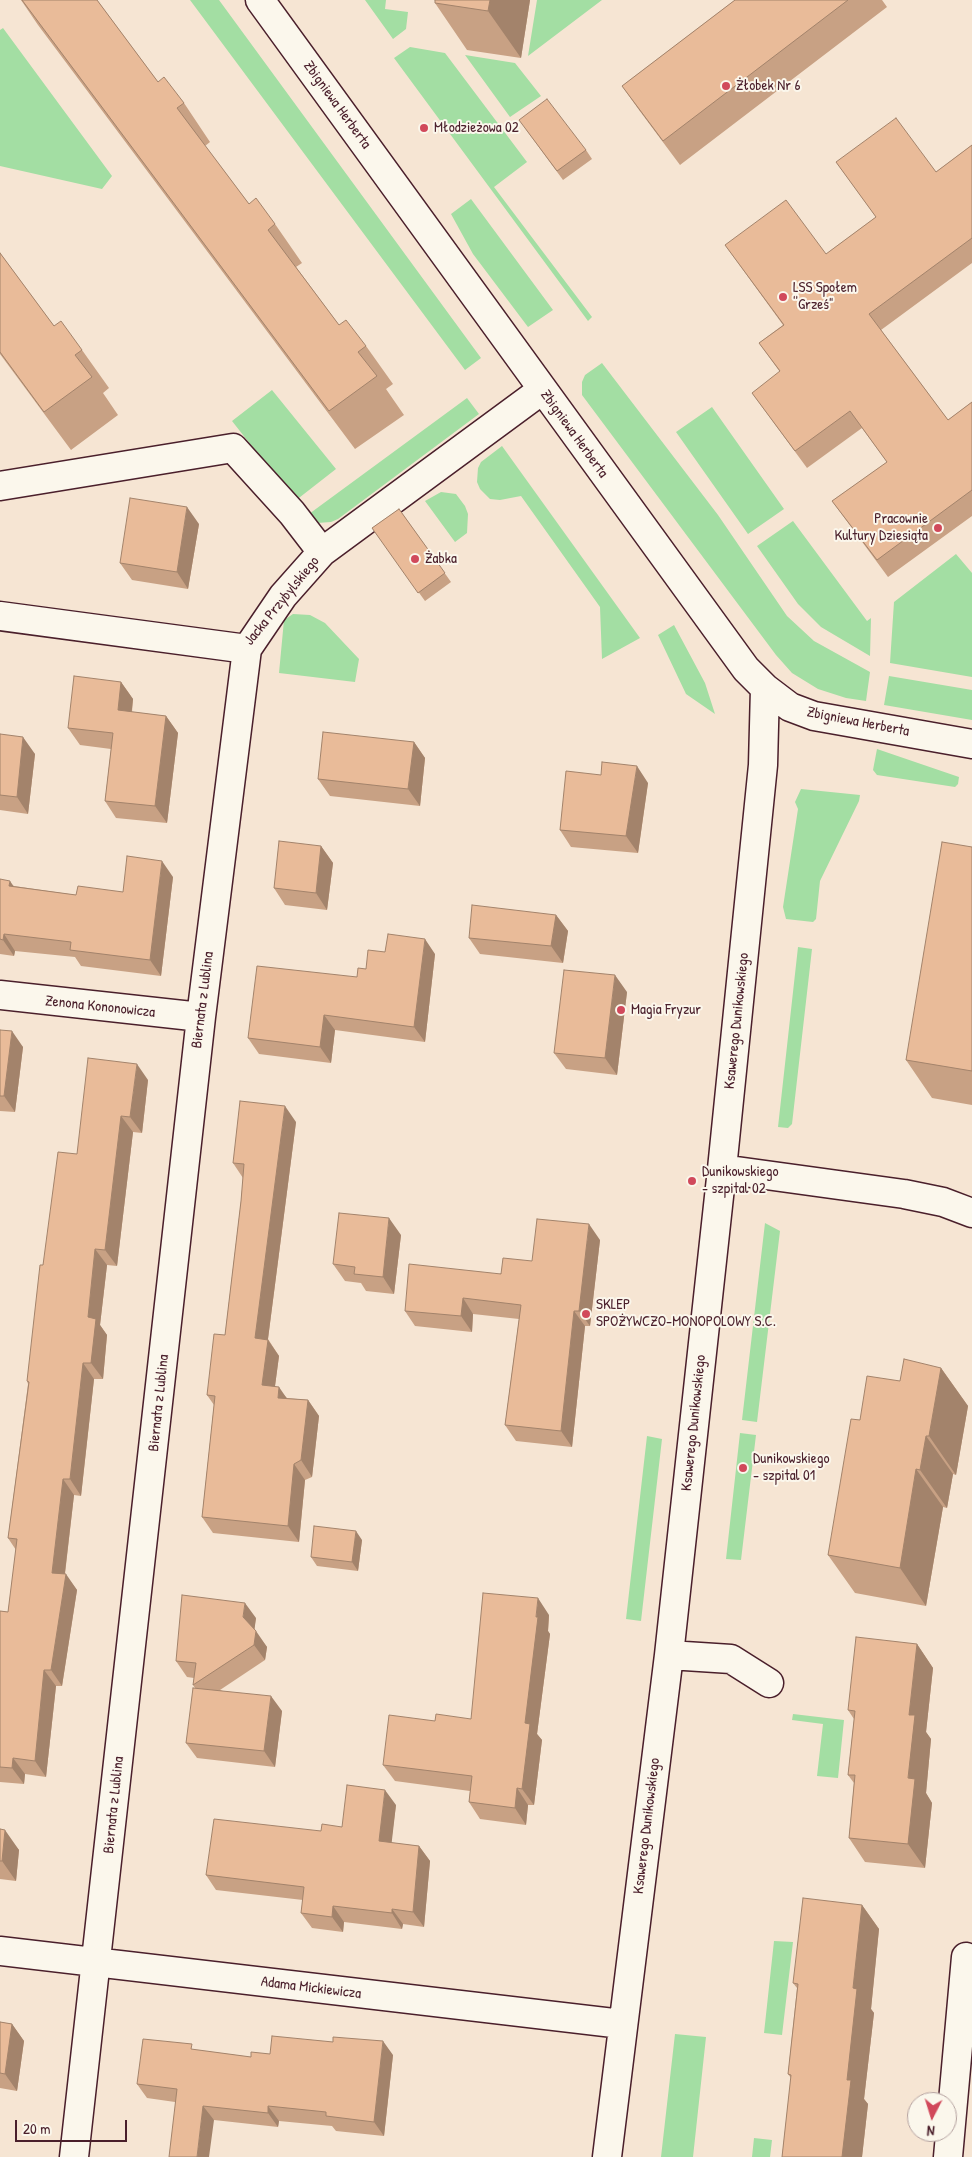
<!DOCTYPE html>
<meta charset="utf-8">
<style>
body{margin:0}
#map{position:relative;width:972px;height:2157px;overflow:hidden;background:#f6e5d3;font-family:"Patrick Hand",sans-serif}
canvas{display:block}
.north{position:absolute;left:907px;top:2092px;width:50px;height:50px;box-sizing:border-box;background:#fbf7ec;border:1px solid #b4a19f;border-radius:50%;rotate:185deg;font-size:14px;font-weight:700;line-height:20px;text-align:center;color:#4a1f2b}
.north::after{content:'';display:block;margin:auto;width:18px;height:22px;background:#d1495b;clip-path:polygon(50% 0,100% 100%,50% 72%,0 100%)}
.scale{position:absolute;left:15px;top:2120px;width:112px;height:22px;box-sizing:border-box;border:2px solid #4a1f2b;border-top:0;padding-left:6px;font-size:15px;line-height:18px;white-space:nowrap;color:#4a1f2b;-webkit-text-stroke:4px #fbf7ec;paint-order:stroke}
</style>
<div id="map">
<canvas width="972" height="2157"></canvas>
<div class="north">N</div>
<div class="scale">20 m</div>
</div>
<script>
const c = document.querySelector('canvas').getContext('2d');
c.lineJoin = 'round';
function fillPath(path, color) { c.fillStyle = color; c.fill(path, 'evenodd'); }
const poly = rows => new Path2D(rows.map(r => 'M' + r).join(''));
function strokePath(path, color, width, dash) { c.strokeStyle = color; c.lineWidth = width; c.lineCap = dash ? 'butt' : 'round'; c.setLineDash(dash || []); c.stroke(path); }
function label(font, color, halo, rows, align = 'center') {
  c.font = font + ' "Patrick Hand",sans-serif'; c.lineWidth = 4; c.setLineDash([]); c.textBaseline = 'middle'; c.strokeStyle = halo; c.fillStyle = color; for (const [text, x, y, turn = 0] of rows) {
    c.save(); c.translate(x, y); c.rotate((+turn || 0) * Math.PI / 180); c.textAlign = isNaN(turn) ? turn : align; if (halo) c.strokeText(text, 0, 0); c.fillText(text, 0, 0); c.restore();
  }
}
const green = poly([
 [190,0,219,0,481,358,465,370],
 [365,0,386,0,385,9,408,12,406,29,393,39],
 [537,0,602,0,528,56],
 [3,28,112,176,102,189,0,166,0,30],
 [410,47,445,53,527,162,494,187,592,317,588,321,394,58],
 [465,55,515,63,541,96,510,117],
 [471,199,553,310,528,327,473,254,451,214],
 [602,363,718,515,787,616,814,641,870,672,866,701,846,698,818,689,792,673,776,655,582,395,582,382,585,375],
 [272,390,336,469,295,501,232,421],
 [467,398,479,414,338,519,331,522,317,523,309,514],
 [712,407,784,509,748,534,676,432],
 [502,446,640,638,602,659,600,607,521,496,500,500,490,499,480,489,477,482,478,468,481,462],
 [441,492,456,494,465,506,468,514,467,533,455,542,425,501],
 [793,521,867,621,871,618,870,656,821,627,798,604,757,546],
 [956,554,972,573,972,677,890,663,894,602],
 [293,614,310,615,325,623,359,659,355,682,279,673,284,620],
 [674,625,705,683,715,714,686,694,658,635],
 [889,676,972,690,972,720,884,705],
 [877,749,959,777,958,784,955,787,877,775,873,770],
 [801,789,860,795,859,801,820,881,816,919,813,922,786,919,783,907,798,809,795,802],
 [798,947,812,949,792,1124,788,1128,778,1127],
 [765,1223,780,1231,757,1422,742,1420],
 [740,1433,756,1435,741,1560,726,1559],
 [647,1436,662,1439,641,1621,626,1619],
 [793,1714,844,1720,838,1778,817,1776,823,1724,792,1720],
 [774,1941,793,1942,782,2035,764,2033],
 [675,2034,706,2037,693,2157,661,2157],
 [754,2138,772,2140,770,2157,752,2157]
]);
const minor = poly([
 [260,0,746,669,765,688,790,707,814,716,972,744],
 [0,486,233,448,292,513,322,552],
 [0,616,247,649],
 [0,995,201,1017],
 [722,1169,904,1194,943,1202,972,1213],
 [669,1655,731,1659,769,1683],
 [0,1951,622,2024],
 [74,2157,201,1017,247,649,283,596,322,552,542,390],
 [607,2157,669,1655,722,1169,763,765,765,688],
 [948,2157,966,1957]
]);
const wall = poly([
 [21,0,97,0,158,82,184,103,210,142,205,146,249,204,275,224,302,263,296,267,339,325,366,346,393,384,386,389,404,415,355,449,38,25],
 [530,0,521,58,467,50,435,3],
 [735,0,882,0,887,7,680,165,639,110,622,86],
 [525,128,586,150,592,159,563,180],
 [972,145,972,263,881,330,948,420,972,402,972,516,888,577,832,501,887,462,862,428,807,468,752,393,780,372,759,343,783,325,725,245,826,254,876,217,836,162,936,172],
 [0,253,54,326,82,350,109,388,103,393,118,415,71,450,0,354],
 [399,509,451,582,425,601,372,528],
 [199,524,188,589,132,580,120,563],
 [121,682,133,699,132,712,166,716,178,733,167,823,116,818,105,801,111,749,80,745,68,728],
 [0,734,35,754,28,814,0,810],
 [414,742,425,758,420,806,330,796,318,779],
 [601,775,648,783,638,853,571,847,560,830],
 [321,846,333,863,327,910,285,905,274,888],
 [972,847,972,1105,932,1098,906,1060],
 [173,877,161,976,81,966,75,957,15,951,14,956,0,954,0,879,14,886,76,895,123,892],
 [556,915,568,931,563,963,480,954,469,938],
 [385,952,435,954,425,1042,335,1030,331,1063,259,1054,248,1038,357,977],
 [627,992,617,1075,566,1069,554,1053],
 [0,1030,23,1047,15,1112,0,1111],
 [148,1080,142,1133,133,1132,117,1266,107,1265,100,1325,107,1335,103,1379,94,1379,81,1496,74,1495,65,1574,77,1590,62,1686,56,1686,46,1777,25,1774,24,1784,0,1782,0,1611,8,1612,16,1550,8,1538,28,1384,27,1381,43,1265,77,1154],
 [296,1122,268,1339,279,1356,275,1386,287,1398,308,1400,319,1416,312,1477,305,1480,299,1542,213,1533,202,1517,214,1405,207,1395,225,1335,241,1201,243,1178,233,1163],
 [401,1235,394,1294,366,1291,361,1283,345,1281,333,1264],
 [600,1240,590,1326,585,1326,572,1447,516,1441,505,1425,519,1319,473,1314,472,1332,415,1326,405,1311,532,1261],
 [941,1368,968,1406,956,1475,953,1474,947,1508,943,1507,926,1606,855,1593,828,1555,860,1420,900,1381],
 [362,1540,358,1571,317,1566,311,1557],
 [549,1615,548,1631,550,1634,537,1734,542,1740,534,1805,528,1805,526,1825,480,1819,469,1802,470,1791,395,1781,383,1765,435,1721,471,1719],
 [256,1618,254,1630,267,1647,265,1660,220,1690,282,1711,275,1767,197,1758,186,1743,195,1688,193,1685,194,1678,187,1677,176,1661],
 [917,1644,933,1668,926,1732,931,1739,926,1793,932,1803,925,1868,865,1862,849,1838,854,1783,848,1775,854,1719,848,1710],
 [396,1805,391,1843,419,1846,430,1861,424,1927,403,1924,402,1929,344,1922,343,1932,312,1928,301,1913,303,1900,216,1890,206,1875,321,1831,342,1827],
 [0,1829,19,1850,16,1881,0,1879],
 [862,1905,879,1929,871,2009,874,2013,864,2099,868,2104,862,2157,782,2157,791,2078,788,2074,797,1988,793,1983],
 [0,2022,12,2024,24,2041,17,2091,0,2088],
 [196,2050,251,2057,270,2054,393,2055,384,2136,336,2131,332,2126,279,2121,278,2127,214,2120,175,2102,147,2098,137,2084]
]);
const shadedWall = poly([
 [490,0,530,0,521,58,488,11],
 [187,507,199,524,188,589,177,572],
 [121,682,133,699,130,727,118,710],
 [166,716,178,733,167,823,155,806],
 [23,737,35,754,28,814,17,797],
 [414,742,425,758,420,806,408,789],
 [637,766,648,783,638,853,626,836],
 [321,846,333,863,327,910,316,893],
 [162,861,173,877,161,976,150,960],
 [10,881,21,897,9,886],
 [556,915,568,931,563,963,551,946],
 [4,934,15,951,14,956,3,940],
 [425,939,435,954,425,1042,414,1027],
 [615,975,627,992,617,1075,605,1058],
 [324,1015,335,1030,331,1063,320,1047],
 [12,1031,23,1047,15,1112,4,1096],
 [137,1064,148,1080,142,1133,130,1117],
 [285,1106,296,1122,266,1354,255,1338],
 [121,1116,133,1132,117,1266,105,1250],
 [389,1218,401,1235,394,1294,383,1277],
 [589,1224,600,1240,590,1326,579,1311],
 [95,1249,107,1265,100,1325,107,1335,103,1379,91,1363,88,1317],
 [463,1298,473,1314,472,1332,461,1316],
 [574,1311,585,1326,572,1447,561,1431],
 [268,1340,279,1356,273,1401,262,1385],
 [83,1363,94,1379,81,1496,70,1479],
 [941,1368,968,1406,956,1475,929,1436],
 [279,1387,290,1403,278,1398],
 [308,1400,319,1416,312,1477,301,1460],
 [926,1436,953,1474,947,1508,920,1470],
 [294,1464,305,1480,299,1542,288,1526],
 [916,1469,943,1507,926,1606,900,1568],
 [63,1479,74,1495,63,1589,52,1573],
 [356,1531,362,1540,358,1571,352,1562],
 [66,1574,77,1590,62,1686,51,1670],
 [538,1598,549,1615,548,1631,550,1634,537,1734,542,1740,534,1805,522,1789,525,1723],
 [245,1603,256,1618,254,1633,243,1617],
 [256,1631,267,1647,265,1660,254,1645],
 [917,1644,933,1668,926,1732,931,1739,926,1793,932,1803,925,1868,908,1844,909,1715],
 [44,1670,56,1686,46,1777,35,1761],
 [271,1696,282,1711,275,1767,264,1751],
 [13,1758,25,1774,24,1784,12,1768],
 [517,1788,528,1805,526,1825,515,1808],
 [385,1790,396,1805,390,1857,379,1841],
 [5,1830,19,1850,16,1881,2,1861],
 [419,1846,430,1861,424,1927,413,1912],
 [862,1905,879,1929,871,2009,874,2013,864,2099,868,2104,862,2157,842,2157,853,1988],
 [333,1906,344,1922,343,1932,332,1917],
 [392,1909,403,1924,402,1929,392,1913],
 [12,2024,24,2041,17,2091,5,2074],
 [383,2041,393,2055,384,2136,374,2122],
 [203,2106,214,2120,209,2157,197,2157],
 [268,2106,279,2121,278,2127,268,2113]
]);
const building = poly([
 [22,0,97,0,158,82,164,77,184,103,177,108,249,204,256,198,275,224,268,230,339,325,346,320,366,346,358,352,377,376,329,411,22,0],
 [435,0,490,0,488,11,435,3,435,0],
 [735,0,848,0,663,141,622,86,735,0],
 [547,99,586,150,557,171,519,120,547,99],
 [896,118,936,172,972,145,972,238,869,314,948,420,972,402,972,490,877,560,832,501,887,462,850,411,795,451,752,393,780,371,759,343,784,325,725,245,786,200,826,254,876,217,836,162,896,118],
 [0,253,54,326,61,321,82,350,75,355,92,377,44,412,0,352,0,253],
 [130,498,187,507,177,572,120,563,130,498],
 [399,509,445,573,418,593,372,528,399,509],
 [74,676,121,682,118,710,166,716,155,806,105,801,113,733,68,728,74,676],
 [323,732,414,742,408,789,318,779,323,732],
 [0,734,23,737,17,797,0,795,0,734],
 [602,762,637,766,626,836,560,830,566,771,601,775,602,762],
 [279,841,321,846,316,893,274,888,279,841],
 [942,842,972,847,972,1071,906,1060,942,842],
 [127,856,162,861,150,960,70,950,71,942,4,934,3,940,0,939,0,879,10,881,9,886,76,895,78,886,123,892,127,856],
 [472,905,556,915,551,946,469,938,472,905],
 [388,934,425,939,414,1027,324,1015,320,1047,248,1038,257,966,357,977,358,968,366,969,368,950,385,952,388,934],
 [564,970,615,975,605,1058,554,1053,564,970],
 [0,1030,12,1031,4,1096,0,1096,0,1030],
 [88,1058,137,1064,130,1117,121,1116,105,1250,95,1249,88,1317,96,1319,91,1363,83,1363,70,1479,63,1479,52,1573,66,1574,51,1670,44,1670,35,1761,13,1758,12,1768,0,1767,0,1611,8,1612,17,1539,8,1538,29,1382,27,1381,40,1265,43,1265,58,1152,77,1154,88,1058],
 [240,1101,285,1106,255,1338,268,1340,262,1385,279,1387,278,1398,308,1400,301,1460,294,1464,288,1526,202,1517,215,1396,207,1395,214,1334,225,1335,241,1201,244,1164,233,1163,240,1101],
 [339,1213,389,1218,383,1277,354,1274,355,1267,333,1264,339,1213],
 [537,1219,589,1224,579,1311,574,1311,561,1431,505,1425,521,1305,463,1298,461,1316,405,1311,409,1264,501,1274,503,1258,532,1261,537,1219],
 [904,1359,941,1368,929,1436,926,1436,920,1470,916,1469,900,1568,828,1555,851,1419,860,1420,867,1376,900,1381,904,1359],
 [314,1526,356,1531,352,1562,311,1557,314,1526],
 [483,1593,538,1598,536,1617,538,1617,525,1723,530,1724,522,1789,517,1788,515,1808,469,1802,472,1776,383,1765,389,1715,435,1721,436,1714,471,1719,483,1593],
 [182,1595,245,1603,243,1617,256,1631,254,1645,193,1685,196,1663,176,1661,182,1595],
 [856,1637,917,1644,909,1715,915,1715,908,1778,915,1779,908,1844,849,1838,855,1775,848,1775,855,1711,848,1710,856,1637],
 [193,1688,271,1696,264,1751,186,1743,193,1688],
 [347,1785,385,1790,379,1841,419,1846,413,1912,392,1909,392,1913,333,1906,332,1917,301,1913,304,1887,206,1875,214,1819,321,1831,322,1824,342,1827,347,1785],
 [0,1829,5,1830,2,1861,0,1861,0,1829],
 [803,1898,862,1905,853,1988,857,1989,847,2080,851,2080,842,2157,782,2157,791,2075,788,2074,798,1984,793,1983,803,1898],
 [0,2022,12,2024,5,2074,0,2073,0,2022],
 [272,2036,333,2042,333,2037,383,2041,374,2122,326,2116,326,2112,268,2106,268,2113,203,2106,197,2157,169,2157,177,2089,137,2084,143,2039,192,2044,191,2049,251,2057,251,2052,270,2054,272,2036]
]);
const markers = [
 [726,86,5,"#d1495b"],
 [424,128,5,"#d1495b"],
 [783,297,5,"#d1495b"],
 [938,528,5,"#d1495b"],
 [415,559,5,"#d1495b"],
 [621,1010,5,"#d1495b"],
 [692,1181,5,"#d1495b"],
 [586,1314,5,"#d1495b"],
 [743,1468,5,"#d1495b"]
];
const poiNames = [
 ["Żłobek Nr 6",736,86],
 ["Młodzieżowa 02",434,128],
 ["LSS Społem",793,288],
 ["''Grześ\"",793,305],
 ["Pracownie",928,519,"right"],
 ["Kultury Dziesiąta",928,536,"right"],
 ["Żabka",425,559],
 ["Magia Fryzur",631,1010],
 ["Dunikowskiego",702,1172],
 ["- szpital 02",702,1189],
 ["SKLEP",596,1305],
 ["SPOŻYWCZO-MONOPOLOWY S.C.",596,1322],
 ["Dunikowskiego",753,1459],
 ["- szpital 01",753,1476]
];
const streetNames = [
 ["Zbigniewa Herberta",337,105,54],
 ["Zbigniewa Herberta",574,434,54],
 ["Jacka Przybylskiego",282,601,-51],
 ["Zbigniewa Herberta",858,722,11],
 ["Biernata z Lublina",203,1000,-83],
 ["Zenona Kononowicza",100,1007,6],
 ["Ksawerego Dunikowskiego",737,1021,-84],
 ["Biernata z Lublina",159,1403,-84],
 ["Ksawerego Dunikowskiego",694,1423,-84],
 ["Biernata z Lublina",114,1805,-84],
 ["Ksawerego Dunikowskiego",647,1826,-83],
 ["Adama Mickiewicza",311,1988,7]
];
fillPath(green, '#a3dea3');
strokePath(minor, '#4a1f2b', 31);
strokePath(minor, '#fbf7ec', 28);
fillPath(wall, '#c8a184');
fillPath(shadedWall, '#a3836b');
fillPath(building, '#e9bb99');
strokePath(building, '#a3836b', 1);
for (const [x, y, r, color] of markers) { const dot = new Path2D(); dot.arc(x, y, r, 0, 2 * Math.PI); c.fillStyle = color; c.fill(dot); strokePath(dot, '#fbf7ec', 2); }
label('15px', '#4a1f2b', '#fbf7ec', poiNames, 'left');
label('15px', '#4a1f2b', '#fbf7ec', streetNames);
</script>
